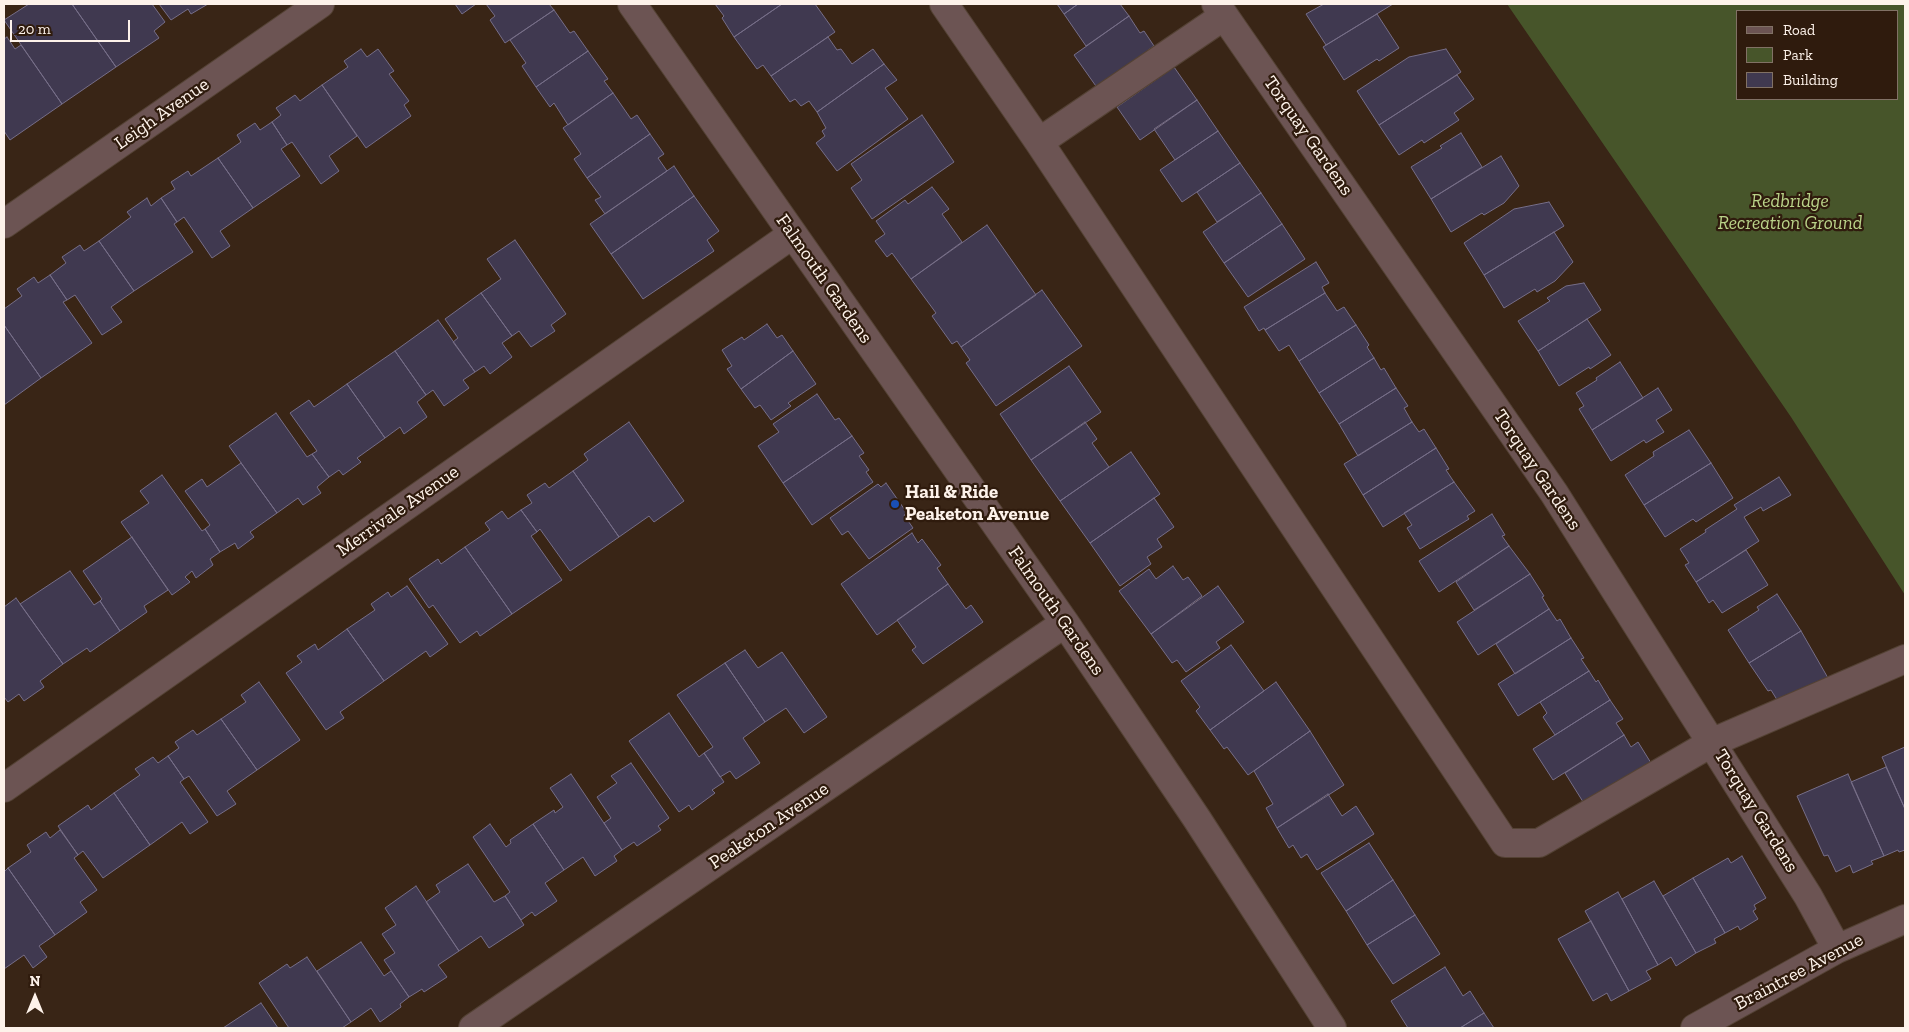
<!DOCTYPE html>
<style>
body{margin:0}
#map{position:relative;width:1909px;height:1032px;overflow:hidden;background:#392516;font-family:"Zilla Slab",serif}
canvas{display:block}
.frame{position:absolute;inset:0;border:5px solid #fdf2ea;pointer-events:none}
.legend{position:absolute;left:1736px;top:10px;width:162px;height:90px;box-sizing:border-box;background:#2f1b0d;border:1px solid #817165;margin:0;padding:6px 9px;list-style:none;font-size:15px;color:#fdf2ea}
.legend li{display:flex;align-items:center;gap:10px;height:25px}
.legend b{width:25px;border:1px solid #817165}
.north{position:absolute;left:10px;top:972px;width:50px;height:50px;-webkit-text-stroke:4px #2f1b0d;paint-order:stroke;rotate:0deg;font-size:14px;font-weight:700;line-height:20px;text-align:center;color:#fdf2ea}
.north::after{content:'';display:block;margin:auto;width:18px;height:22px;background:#fdf2ea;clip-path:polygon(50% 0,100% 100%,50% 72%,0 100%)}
.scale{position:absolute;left:10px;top:20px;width:120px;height:22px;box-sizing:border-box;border:2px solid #fdf2ea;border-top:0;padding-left:6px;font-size:15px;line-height:18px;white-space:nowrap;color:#fdf2ea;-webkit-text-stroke:4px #2f1b0d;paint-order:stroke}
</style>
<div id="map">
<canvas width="1909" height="1032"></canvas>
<div class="frame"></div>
<ul class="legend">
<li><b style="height:6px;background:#6c5453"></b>Road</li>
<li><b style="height:14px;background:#47552a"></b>Park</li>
<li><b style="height:14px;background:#403950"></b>Building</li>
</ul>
<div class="north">N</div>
<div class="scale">20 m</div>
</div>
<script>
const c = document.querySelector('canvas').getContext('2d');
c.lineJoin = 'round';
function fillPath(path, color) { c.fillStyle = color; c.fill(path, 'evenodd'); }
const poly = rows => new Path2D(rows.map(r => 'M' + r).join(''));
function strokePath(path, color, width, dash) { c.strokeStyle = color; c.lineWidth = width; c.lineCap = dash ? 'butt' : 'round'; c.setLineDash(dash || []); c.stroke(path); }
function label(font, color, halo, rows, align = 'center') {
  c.font = font + ' "Zilla Slab",serif'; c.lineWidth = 4.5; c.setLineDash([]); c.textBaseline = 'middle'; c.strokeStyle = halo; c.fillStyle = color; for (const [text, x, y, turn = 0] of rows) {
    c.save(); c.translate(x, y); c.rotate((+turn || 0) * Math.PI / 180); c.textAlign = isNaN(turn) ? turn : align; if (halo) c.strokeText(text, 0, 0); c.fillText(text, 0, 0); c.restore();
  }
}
const green = poly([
 [1507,4,1905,4,1905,595,1791,417],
 [1738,11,1898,11,1898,99,1738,99]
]);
const building = poly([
 [29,4,72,4,116,67,62,104,4,20,29,4],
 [72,4,152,4,165,22,154,31,159,38,116,67,72,4],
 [159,4,208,4,191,14,188,9,171,20,159,4],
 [455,4,476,4,462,14,455,4],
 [486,4,549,4,554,10,505,43,490,20,495,16,486,4],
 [715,4,782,4,734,37,722,18,724,16,715,4],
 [782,4,815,4,835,32,771,76,763,65,757,69,734,37,782,4],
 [1057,4,1078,4,1064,14,1057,4],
 [1078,4,1120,4,1129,16,1086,46,1064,14,1078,4],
 [1324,4,1393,4,1326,45,1306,14,1324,4],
 [554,10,570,33,574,31,588,51,536,87,522,66,526,63,510,40,554,10],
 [1377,14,1399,48,1379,61,1377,59,1344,80,1323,47,1377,14],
 [1129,16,1140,33,1144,31,1154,46,1147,51,1149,53,1098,89,1074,55,1129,16],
 [7,37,15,49,21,45,62,104,10,140,4,131,4,39,7,37],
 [828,37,837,50,841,49,852,64,873,49,884,64,817,112,809,101,801,106,795,99,790,102,771,76,828,37],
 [361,49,367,57,378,49,394,71,389,74,409,101,404,105,411,116,366,148,322,85,348,67,344,61,361,49],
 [1446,49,1461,72,1379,125,1357,91,1409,57,1446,49],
 [588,51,608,79,604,81,613,93,568,125,554,103,550,107,536,87,588,51],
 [884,64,897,80,885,88,908,119,837,171,816,143,825,136,822,131,826,128,817,112,884,64],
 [1174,67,1197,100,1140,140,1117,107,1174,67],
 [1457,75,1474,99,1454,113,1459,120,1424,143,1422,140,1399,155,1379,125,1457,75],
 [322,85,357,136,329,156,339,171,321,184,292,142,287,145,272,122,281,115,276,108,295,95,300,101,322,85],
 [613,93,631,119,637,115,650,134,587,178,574,159,581,154,563,128,613,93],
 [1197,100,1218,131,1175,160,1154,129,1197,100],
 [922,115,954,162,872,219,851,188,862,180,851,164,922,115],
 [272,122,287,145,281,149,300,176,253,208,218,158,241,142,237,135,255,123,260,130,272,122],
 [1218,131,1240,163,1182,202,1160,170,1218,131],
 [1461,133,1482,167,1431,199,1411,167,1442,148,1440,146,1461,133],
 [650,134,664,154,658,158,667,171,605,214,595,200,601,197,587,178,650,134],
 [1501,156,1519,186,1504,203,1484,215,1482,213,1451,232,1431,199,1501,156],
 [218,158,253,208,220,231,230,246,212,258,184,217,177,222,161,198,175,189,171,182,188,171,191,176,218,158],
 [1240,163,1261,193,1217,222,1197,192,1240,163],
 [674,166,694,196,611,254,590,224,674,166],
 [932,187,949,209,942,214,962,242,911,279,892,253,887,257,875,241,885,234,876,221,905,200,908,204,932,187],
 [1261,193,1282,224,1224,263,1203,232,1261,193],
 [694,196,719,231,707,240,714,251,643,299,611,254,694,196],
 [147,198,151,206,161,198,177,222,174,224,193,252,134,291,99,241,131,217,127,212,147,198],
 [1549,202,1564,226,1484,275,1464,243,1514,209,1549,202],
 [1282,224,1305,259,1248,297,1224,263,1282,224],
 [987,225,1036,295,961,347,957,341,952,344,932,316,936,313,911,279,987,225],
 [1554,232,1573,262,1555,281,1537,292,1535,289,1504,308,1484,275,1554,232],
 [515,240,566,314,551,325,555,331,531,347,519,331,512,336,481,293,501,279,487,259,515,240],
 [99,241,134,291,111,307,122,322,102,335,75,295,67,300,50,275,66,263,62,257,80,245,84,251,99,241],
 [1316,262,1329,283,1322,287,1325,293,1265,330,1264,328,1259,331,1244,307,1316,262],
 [50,275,67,300,63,302,92,343,41,378,4,325,4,309,22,296,17,289,34,277,38,283,50,275],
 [1584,283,1601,310,1538,351,1518,321,1550,301,1547,298,1566,286,1584,283],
 [1042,290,1082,346,996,406,966,363,970,360,961,347,1042,290],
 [481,293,512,336,502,343,512,357,490,374,484,366,475,372,453,342,458,338,445,319,481,293],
 [1325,293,1337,311,1344,307,1356,325,1299,361,1289,345,1279,351,1265,330,1325,293],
 [1587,319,1611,355,1590,369,1589,367,1559,386,1538,351,1587,319],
 [438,320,475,372,463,380,469,388,444,406,433,390,426,395,395,351,438,320],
 [767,324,777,338,782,335,793,351,741,389,727,369,732,366,722,350,742,337,744,340,767,324],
 [4,325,41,378,4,405,4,325],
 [1356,325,1369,345,1367,347,1374,358,1319,393,1299,361,1356,325],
 [395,351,426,395,417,402,427,417,404,434,400,427,385,438,347,384,395,351],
 [793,351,816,384,788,403,791,406,771,420,760,405,755,408,741,389,793,351],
 [1374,358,1381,370,1384,368,1396,388,1339,424,1319,393,1374,358],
 [1620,362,1643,398,1592,430,1579,409,1584,406,1576,393,1597,380,1596,378,1620,362],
 [1069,366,1101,412,1031,460,1000,414,1069,366],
 [347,384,385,438,357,458,361,462,343,475,339,470,329,477,312,454,317,451,290,413,309,400,314,407,347,384],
 [1396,388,1408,406,1404,408,1412,422,1358,456,1339,424,1396,388],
 [1658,388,1672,410,1656,420,1664,432,1646,443,1644,440,1611,461,1592,430,1658,388],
 [817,394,835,420,839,418,852,436,783,483,758,446,779,432,773,424,817,394],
 [276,413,307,457,312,454,329,477,317,487,321,493,303,505,298,498,277,513,229,446,276,413],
 [629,422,684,501,654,522,649,516,619,537,573,471,588,460,584,454,629,422],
 [1085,422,1097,439,1092,443,1109,467,1060,501,1031,460,1085,422],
 [1412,422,1419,432,1424,429,1436,448,1363,495,1344,464,1412,422],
 [1689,430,1711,463,1644,505,1625,475,1654,456,1653,452,1689,430],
 [852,436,864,453,859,456,869,470,866,472,873,482,812,525,783,483,852,436],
 [1436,448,1449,469,1446,470,1454,482,1383,527,1363,495,1436,448],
 [1131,452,1160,494,1090,543,1060,501,1131,452],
 [241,463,277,513,250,532,254,537,238,549,235,543,220,552,205,529,210,525,185,491,202,479,207,487,241,463],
 [1711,463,1733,498,1696,522,1693,519,1665,537,1644,505,1711,463],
 [573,471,619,537,570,571,540,529,537,532,521,510,532,503,527,495,545,483,549,488,573,471],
 [162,475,202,531,205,529,220,552,210,559,213,565,196,578,192,571,185,577,190,582,172,595,121,522,149,503,140,491,162,475],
 [1779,477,1791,495,1763,511,1761,507,1744,517,1759,541,1696,582,1685,565,1689,563,1680,549,1706,532,1705,530,1737,509,1734,505,1779,477],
 [1454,482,1475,511,1467,516,1469,519,1420,549,1407,528,1412,525,1404,513,1454,482],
 [886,483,907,513,904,515,913,528,869,559,848,531,842,535,830,518,878,484,881,487,886,483],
 [1154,498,1174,527,1157,539,1162,547,1147,557,1151,564,1120,586,1090,543,1154,498],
 [521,510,537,532,531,536,562,580,512,614,465,547,490,530,485,523,502,511,508,519,521,510],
 [1492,514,1505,535,1502,536,1509,546,1439,592,1419,561,1492,514],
 [912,533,918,543,922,539,941,565,937,568,948,584,877,635,841,584,912,533],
 [132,537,168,590,144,606,147,612,120,631,100,601,102,599,83,571,132,537],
 [1509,546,1530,574,1474,610,1456,582,1509,546],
 [465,547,512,614,480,636,477,631,460,643,433,605,429,608,409,579,438,559,441,564,465,547],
 [1746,550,1768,585,1722,613,1713,600,1709,603,1696,582,1746,550],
 [1173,566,1183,580,1188,577,1202,596,1151,634,1119,591,1149,569,1156,579,1173,566],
 [70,571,94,605,100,601,120,631,90,652,87,648,63,664,20,604,70,571],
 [1530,574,1544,596,1542,597,1549,609,1478,655,1457,622,1530,574],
 [948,584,966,609,971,605,983,622,923,664,912,650,916,647,897,620,948,584],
 [407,586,448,644,430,657,426,651,384,681,347,629,375,610,371,604,388,592,391,597,407,586],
 [1218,586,1244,622,1216,642,1220,648,1186,672,1177,660,1172,663,1151,634,1218,586],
 [1777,594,1801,631,1749,663,1728,630,1759,610,1757,607,1777,594],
 [16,598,63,664,40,681,44,687,24,701,19,694,8,702,4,697,4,607,16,598],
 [1549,609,1557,621,1560,619,1571,638,1515,674,1496,644,1549,609],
 [347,629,384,681,340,712,344,718,326,730,286,673,302,662,297,656,315,644,318,650,347,629],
 [1801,631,1828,678,1811,689,1808,686,1779,703,1771,690,1768,691,1749,663,1801,631],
 [1571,638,1584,658,1581,659,1589,671,1518,716,1498,684,1571,638],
 [1231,645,1264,691,1210,730,1196,711,1200,707,1181,681,1231,645],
 [745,650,758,668,782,652,827,717,804,733,786,708,765,722,725,663,745,650],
 [725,663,765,722,743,738,760,763,736,779,730,771,720,777,704,753,713,747,677,695,725,663],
 [1589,671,1596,682,1598,680,1610,700,1555,735,1543,717,1547,713,1540,702,1589,671],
 [259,682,300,740,257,770,221,719,246,702,241,695,259,682],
 [1276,682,1310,731,1248,775,1227,747,1224,749,1210,730,1276,682],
 [1610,700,1623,719,1616,723,1624,735,1553,780,1533,749,1610,700],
 [669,713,699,757,704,753,724,782,712,790,715,793,692,810,689,805,679,812,629,741,669,713],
 [221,719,257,770,227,791,236,804,217,816,189,776,184,779,168,756,179,748,175,742,193,730,197,735,221,719],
 [1310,731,1344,785,1277,828,1266,808,1273,804,1254,771,1310,731],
 [1624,735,1631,747,1638,742,1651,763,1585,805,1565,773,1624,735],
 [1905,747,1905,809,1882,757,1905,747],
 [168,756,184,779,180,782,208,822,190,834,182,822,150,845,114,793,140,775,135,769,153,757,158,763,168,756],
 [631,763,669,818,658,826,661,830,637,846,634,842,622,850,604,823,611,818,597,797,617,783,611,776,631,763],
 [1886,767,1905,809,1905,850,1899,852,1898,850,1884,856,1851,782,1886,767],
 [571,774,622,850,614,856,617,861,595,876,583,857,564,870,533,824,554,810,555,813,563,807,550,788,571,774],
 [1848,774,1884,856,1871,861,1873,864,1853,873,1850,865,1836,872,1828,855,1824,856,1797,796,1848,774],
 [114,793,150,845,103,878,83,851,78,855,58,826,88,805,91,810,114,793],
 [1328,794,1342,816,1356,806,1374,834,1317,870,1307,854,1301,858,1293,845,1289,848,1277,828,1328,794],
 [490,824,506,847,511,843,510,840,533,824,564,870,545,883,557,901,535,916,532,912,521,920,505,896,510,892,473,837,490,824],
 [60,830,78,855,74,858,97,890,80,902,87,912,55,935,8,868,31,852,27,845,46,832,50,838,60,830],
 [1369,843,1393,880,1346,911,1321,873,1369,843],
 [1742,856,1766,898,1754,905,1756,909,1753,911,1758,919,1740,930,1738,926,1725,933,1693,878,1728,858,1731,863,1742,856],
 [468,864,494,902,505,896,524,925,489,948,481,936,459,951,426,902,440,892,436,885,468,864],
 [8,868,55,935,39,946,47,957,33,968,24,955,4,969,4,872,8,868],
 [1693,878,1725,933,1714,939,1716,943,1696,953,1663,896,1693,878],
 [1393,880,1415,915,1367,945,1346,911,1393,880],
 [1654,881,1696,953,1676,966,1671,957,1658,965,1622,899,1654,881],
 [416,886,459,951,438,965,447,977,424,992,422,989,409,997,384,960,395,953,382,934,396,925,385,908,416,886],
 [1618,892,1658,965,1646,971,1651,979,1629,991,1585,911,1618,892],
 [1415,915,1440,954,1393,984,1367,945,1415,915],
 [1591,921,1629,991,1611,1001,1607,993,1593,1001,1558,939,1591,921],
 [361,942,384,976,391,971,409,997,400,1004,401,1007,380,1022,371,1008,351,1022,317,971,361,942],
 [307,957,351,1022,342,1028,289,1028,259,983,287,964,290,968,307,957],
 [1445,967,1463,996,1470,991,1484,1013,1460,1028,1408,1028,1391,1001,1445,967],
 [261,1003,278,1028,223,1028,261,1003],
 [1484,1013,1494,1028,1460,1028,1484,1013]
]);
const minor = poly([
 [632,4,1065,623,1197,819,1332,1028],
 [944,4,1039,142,1505,843,1539,843,1713,742,1905,659],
 [1216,4,1554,493,1808,896,1837,949],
 [1039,142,1224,16],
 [4,224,320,4],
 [4,788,793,234],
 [473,1028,1065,623],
 [1695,1028,1837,949,1905,919]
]);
const markers = [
 [895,504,5,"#1a4fb4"]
];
const streetNames = [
 ["Leigh Avenue",162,114,-35],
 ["Torquay Gardens",1308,136,55],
 ["Falmouth Gardens",824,279,55],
 ["Torquay Gardens",1537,470,56],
 ["Merrivale Avenue",398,511,-35],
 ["Falmouth Gardens",1056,611,55],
 ["Torquay Gardens",1756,811,58],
 ["Peaketon Avenue",769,826,-34],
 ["Braintree Avenue",1799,972,-28]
];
const parkNames = [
 ["Redbridge",1790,202],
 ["Recreation Ground",1790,224]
];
const poiNames = [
 ["Hail & Ride",905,493],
 ["Peaketon Avenue",905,515]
];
fillPath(green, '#47552a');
fillPath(building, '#403950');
strokePath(building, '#766e88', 1);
strokePath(minor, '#544234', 30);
strokePath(minor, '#6c5453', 28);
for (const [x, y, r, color] of markers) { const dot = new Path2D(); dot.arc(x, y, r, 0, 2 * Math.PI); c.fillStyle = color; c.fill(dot); strokePath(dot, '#2f1b0d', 2); }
label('19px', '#fdf2ea', '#2f1b0d', streetNames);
label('italic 19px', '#bad389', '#2f1b0d', parkNames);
label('bold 19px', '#fdf2ea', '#2f1b0d', poiNames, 'left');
</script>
